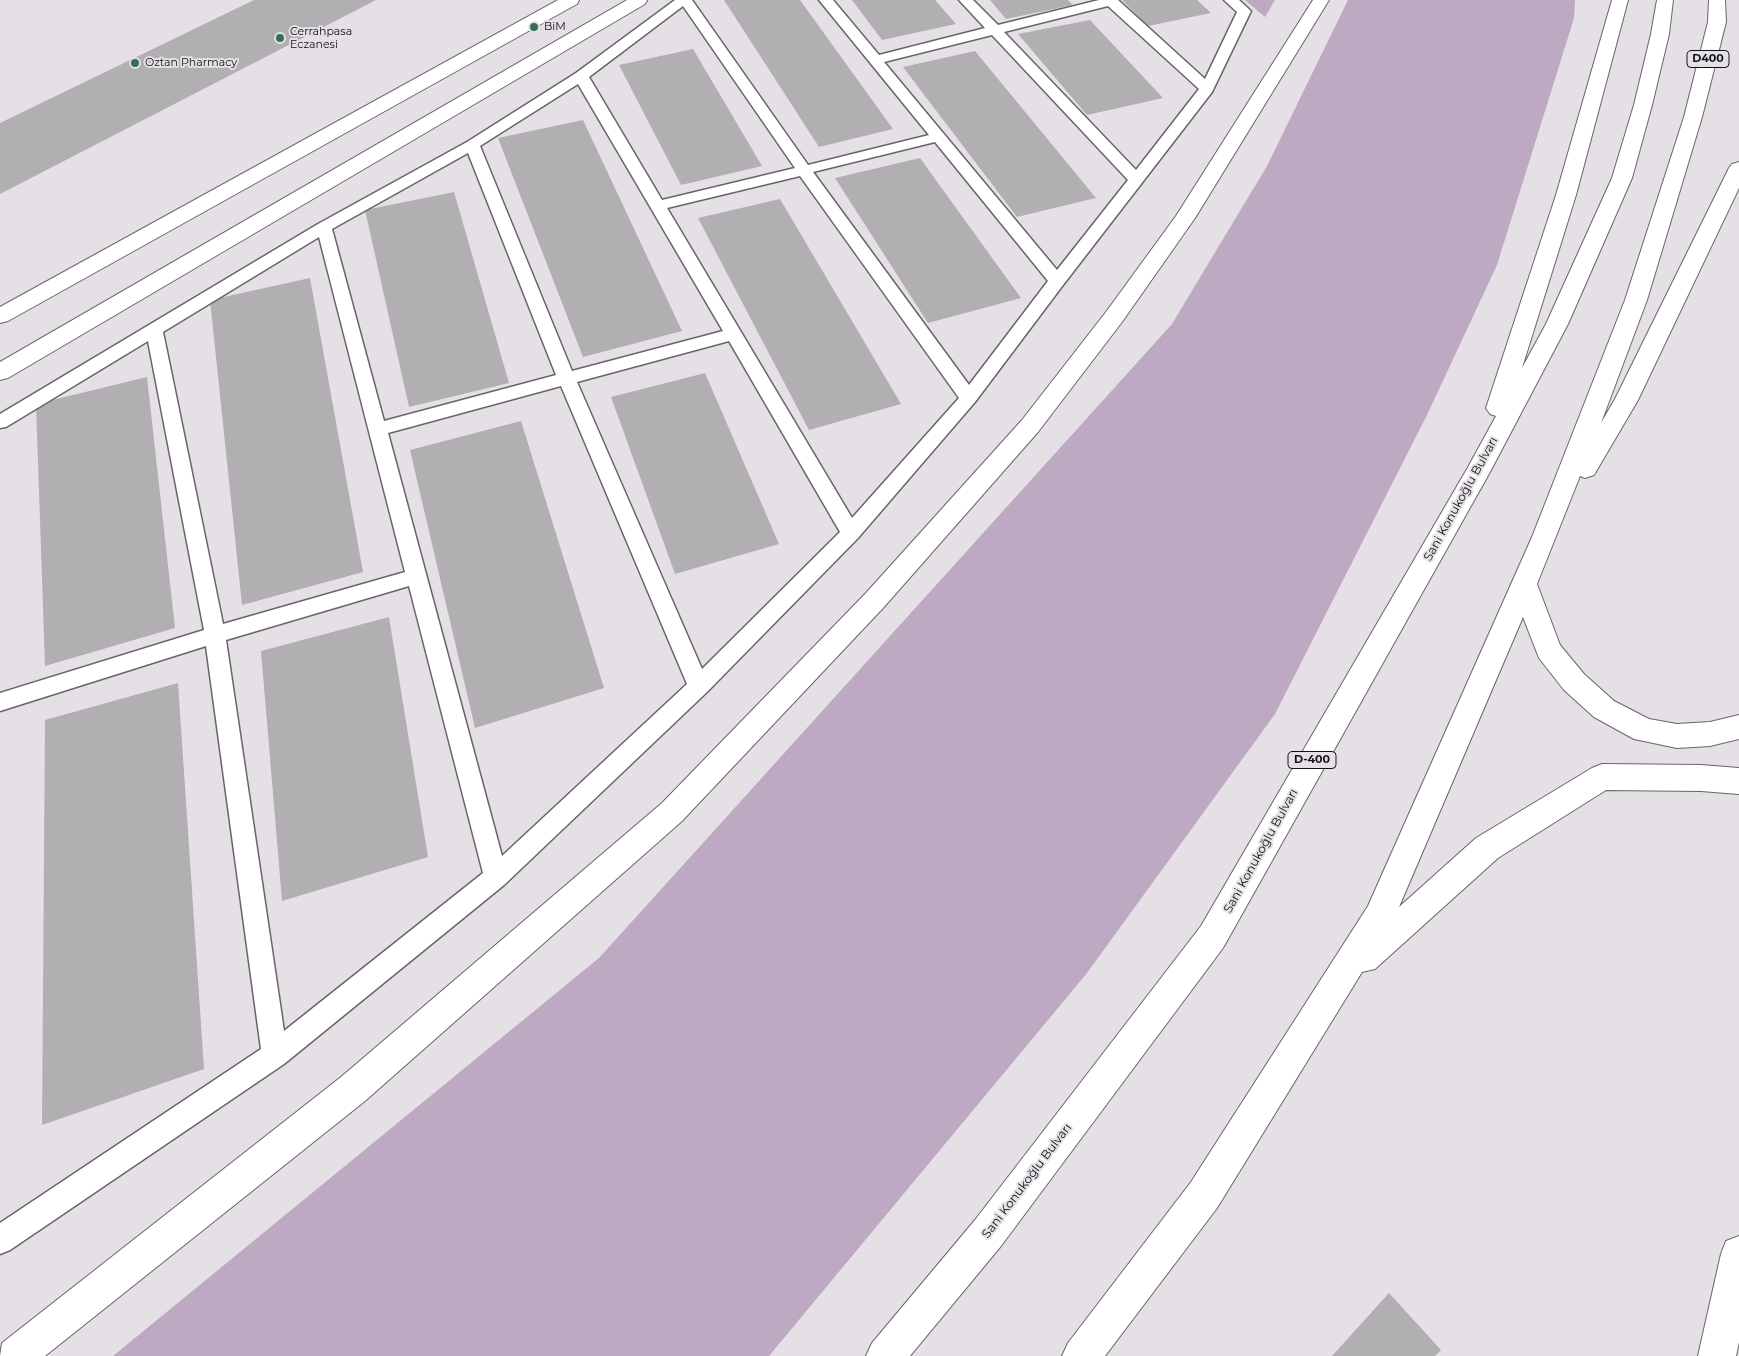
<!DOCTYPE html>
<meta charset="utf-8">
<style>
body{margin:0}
canvas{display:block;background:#e4e0e5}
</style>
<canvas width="1739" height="1356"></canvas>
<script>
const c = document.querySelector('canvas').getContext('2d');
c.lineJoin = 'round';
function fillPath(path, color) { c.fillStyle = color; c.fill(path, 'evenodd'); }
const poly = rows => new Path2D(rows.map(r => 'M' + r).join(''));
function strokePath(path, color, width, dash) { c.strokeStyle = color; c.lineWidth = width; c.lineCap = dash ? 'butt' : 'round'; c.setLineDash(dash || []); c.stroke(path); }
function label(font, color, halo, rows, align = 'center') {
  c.font = font + ' Montserrat,sans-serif'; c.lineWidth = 4; c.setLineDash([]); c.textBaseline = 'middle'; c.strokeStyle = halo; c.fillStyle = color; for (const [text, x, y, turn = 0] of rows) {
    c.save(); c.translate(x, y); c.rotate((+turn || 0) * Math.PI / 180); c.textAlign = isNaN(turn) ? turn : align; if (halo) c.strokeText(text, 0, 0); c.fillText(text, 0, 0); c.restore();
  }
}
const green = poly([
 [1245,0,1275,0,1265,17],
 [1348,0,1575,0,1574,18,1497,265,1427,415,1275,714,1087,973,769,1356,113,1356,599,958,1172,324,1267,166]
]);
const building = poly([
 [254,0,376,0,0,194,0,123],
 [724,0,800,0,893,129,819,147],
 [852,0,935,0,956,24,882,40],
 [990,0,1068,0,1073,5,1006,19],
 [1122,0,1197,0,1211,13,1148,26],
 [1090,20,1163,98,1087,115,1018,34],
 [693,49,762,166,681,185,619,65],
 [975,51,1096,198,1017,217,903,67],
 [583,120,682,331,583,357,498,138],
 [920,158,1021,298,928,323,835,178],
 [454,192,509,383,409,407,365,210],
 [780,199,901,404,809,430,698,218],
 [310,278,363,572,242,605,210,300],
 [705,373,779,544,675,574,611,397],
 [147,377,175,628,45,666,36,404],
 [521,421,604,688,475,728,410,450],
 [389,617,428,857,282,901,261,651],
 [178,683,204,1069,42,1125,45,720],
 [1389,1293,1441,1350,1435,1356,1332,1356]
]);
const service = poly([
 [675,0,692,0,808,165,929,135,819,0,833,0,879,55,985,28,959,0,973,0,998,25,1099,0,1118,0,1205,79,1237,12,1224,0,1239,0,1251,11,1212,92,1063,285,975,402,858,538,707,692,504,885,284,1064,10,1250,0,1254,0,1223,261,1049,206,646,0,711,0,693,204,630,148,341,6,427,0,428,0,414,318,224,467,142,576,73,675,0],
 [683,6,795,168,662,200,589,77,683,6],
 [1108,6,1199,89,1136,170,1004,32,1108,6],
 [992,35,1128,180,1057,270,884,62,992,35],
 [578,84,723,331,572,371,480,146,578,84],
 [935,142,1048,281,969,385,813,172,935,142],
 [468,153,556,375,384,421,332,229,468,153],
 [800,176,959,398,852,518,667,208,800,176],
 [319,237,405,572,223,624,163,332,319,237],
 [729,341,840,532,702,669,577,382,729,341],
 [561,386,687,684,502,856,388,433,561,386],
 [409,586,483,873,284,1031,226,640,409,586]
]);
const minor = poly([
 [1313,0,1329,0,1195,218,1122,322,1038,432,884,607,682,821,365,1101,45,1356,0,1356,2,1343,341,1077,662,803,866,593,1022,420,1106,312,1176,216,1313,0]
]);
const tertiary = poly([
 [558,0,579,0,577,4,8,321,0,323,0,307,558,0],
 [627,0,647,0,645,4,8,378,0,380,0,362,627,0],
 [1739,1236,1739,1342,1736,1356,1698,1356,1721,1254,1726,1241,1739,1236]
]);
const trunk = poly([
 [1612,0,1628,0,1576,195,1522,368,1546,324,1612,178,1634,105,1651,34,1657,0,1673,0,1669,34,1652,105,1632,178,1568,324,1490,472,1223,948,1001,1246,910,1356,866,1356,872,1343,975,1220,1201,926,1467,469,1496,416,1490,414,1486,408,1556,195,1612,0],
 [1709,0,1725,0,1726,22,1702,117,1647,300,1601,423,1615,399,1729,168,1732,164,1739,162,1739,188,1638,400,1594,475,1585,478,1580,476,1537,584,1560,645,1584,674,1614,701,1649,719,1677,724,1710,722,1739,715,1739,739,1710,746,1677,748,1634,739,1594,717,1564,690,1539,658,1523,617,1399,907,1476,838,1592,768,1602,764,1701,765,1739,768,1739,794,1701,791,1606,790,1498,858,1375,969,1362,972,1217,1208,1105,1356,1062,1356,1068,1343,1191,1182,1368,906,1532,537,1625,300,1684,117,1708,22,1709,0]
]);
const markers = [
 [534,27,5,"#366d54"],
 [280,38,5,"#366d54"],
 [135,63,5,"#366d54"]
];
const farPoinames = [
 ["BiM",544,27],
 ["Cerrahpasa",290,32],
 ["Eczanesi",290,45],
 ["Oztan Pharmacy",145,63]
];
const shields = [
 [1708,59,42],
 [1312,760,48]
];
const shieldNames = [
 ["D400",1708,59],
 ["D-400",1312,760]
];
const streetNames = [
 ["Sani Konukoğlu Bulvarı",1461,499,-61],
 ["Sani Konukoğlu Bulvarı",1261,851,-61],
 ["Sani Konukoğlu Bulvarı",1027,1181,-53]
];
fillPath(green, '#bda9c2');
fillPath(building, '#b2afb3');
strokePath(service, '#686568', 3);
strokePath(minor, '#686568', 2);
strokePath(tertiary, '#686568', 2);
strokePath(trunk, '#686568', 2);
fillPath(service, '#fff');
fillPath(minor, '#fff');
fillPath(tertiary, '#fff');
fillPath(trunk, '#fff');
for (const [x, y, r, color] of markers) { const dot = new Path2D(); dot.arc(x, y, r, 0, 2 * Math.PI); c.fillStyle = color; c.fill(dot); strokePath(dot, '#e4e0e5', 2); }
label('11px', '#111012', '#e4e0e5', farPoinames, 'left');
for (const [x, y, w] of shields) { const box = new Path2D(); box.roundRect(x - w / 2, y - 8.5, w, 17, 4); c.fillStyle = '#e4e0e5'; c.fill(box); strokePath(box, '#111012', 1); }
label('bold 11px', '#111012', null, shieldNames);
label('12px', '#111012', '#e4e0e5', streetNames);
</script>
